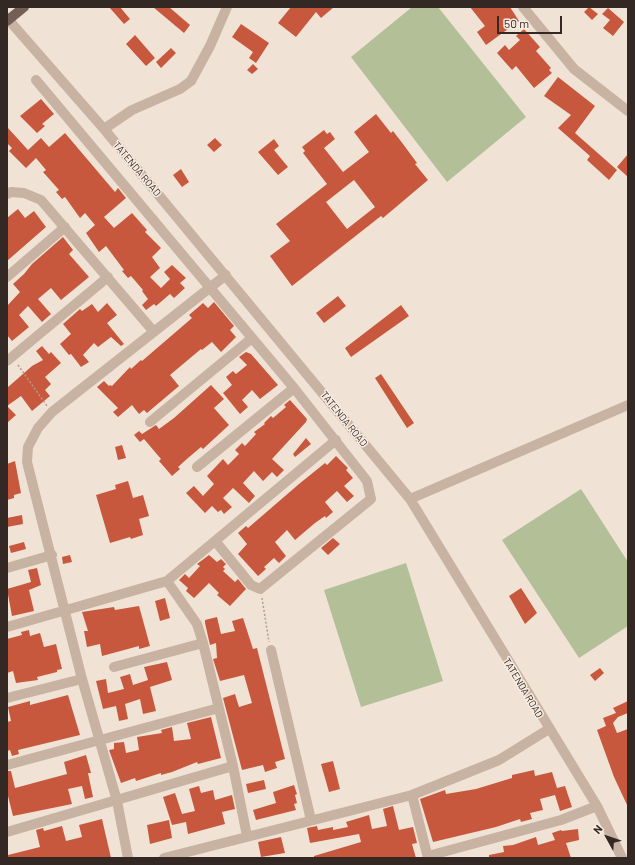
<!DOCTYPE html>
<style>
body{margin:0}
#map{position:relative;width:635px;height:865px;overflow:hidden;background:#f0e3d6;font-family:Barlow,sans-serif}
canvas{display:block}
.frame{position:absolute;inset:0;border:8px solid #332824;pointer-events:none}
.north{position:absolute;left:587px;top:817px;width:40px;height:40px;-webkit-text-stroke:3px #f9ede2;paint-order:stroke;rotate:310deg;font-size:11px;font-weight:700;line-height:16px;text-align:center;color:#332824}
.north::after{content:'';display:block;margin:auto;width:14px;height:18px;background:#332824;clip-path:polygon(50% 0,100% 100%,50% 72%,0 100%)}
.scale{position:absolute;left:497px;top:16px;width:65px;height:18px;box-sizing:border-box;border:2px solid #332824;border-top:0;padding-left:5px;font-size:12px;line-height:14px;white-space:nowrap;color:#332824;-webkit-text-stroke:3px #f9ede2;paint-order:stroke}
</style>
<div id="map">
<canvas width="635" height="865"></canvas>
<div class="frame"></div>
<div class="north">N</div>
<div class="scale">50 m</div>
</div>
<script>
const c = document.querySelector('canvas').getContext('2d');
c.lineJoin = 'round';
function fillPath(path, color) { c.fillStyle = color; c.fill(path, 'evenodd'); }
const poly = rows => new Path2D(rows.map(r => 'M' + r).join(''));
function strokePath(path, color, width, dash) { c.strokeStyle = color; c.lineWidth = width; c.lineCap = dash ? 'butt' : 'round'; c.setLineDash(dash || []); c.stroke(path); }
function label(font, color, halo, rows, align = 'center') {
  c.font = font + ' Barlow,sans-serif'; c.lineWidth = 3; c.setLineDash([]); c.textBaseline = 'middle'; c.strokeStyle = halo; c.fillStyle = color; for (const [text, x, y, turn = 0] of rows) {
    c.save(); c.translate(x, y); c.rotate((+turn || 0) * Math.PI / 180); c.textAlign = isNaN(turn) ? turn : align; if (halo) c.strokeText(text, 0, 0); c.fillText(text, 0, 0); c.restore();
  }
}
const green = poly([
 [412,7,438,7,526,117,447,182,351,57],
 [581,489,628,562,628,626,579,658,502,540],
 [406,563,443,681,361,707,324,590]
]);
const building = poly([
 [109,7,120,7,130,19,124,24],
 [153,7,169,7,190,25,184,33],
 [291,7,334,7,321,18,316,12,296,37,278,23],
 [470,7,510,7,519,21,486,45,477,32,485,26],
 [589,7,598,14,592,20,584,12],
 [608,8,624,22,613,36,603,28,610,20,602,14],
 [241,24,269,43,256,63,249,58,253,52,232,37],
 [524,29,540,47,536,51,551,68,549,70,552,73,534,88,516,66,512,70,497,53,505,45,509,50,520,40,516,36],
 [135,35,155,58,146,66,126,44],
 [171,48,176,53,161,68,156,62],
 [253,64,258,69,252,74,247,70],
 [558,77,595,106,575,133,617,170,609,180,587,160,590,156,558,128,571,115,544,96],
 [41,99,54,114,42,124,45,126,37,133,20,116],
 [376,114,391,133,393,131,403,144,417,163,415,164,428,180,383,218,381,216,292,286,270,256,290,241,276,224,327,184,303,153,305,151,302,147,324,130,327,134,330,132,335,139,324,148,343,172,369,152,354,132],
 [354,180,375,207,347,229,326,202],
 [7,127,28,150,41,138,49,147,65,133,115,192,118,188,126,198,104,217,114,228,132,213,147,230,145,232,161,248,152,257,160,268,150,277,161,288,170,279,164,272,172,265,186,278,180,283,185,288,174,298,170,294,156,306,154,304,146,310,142,305,148,299,142,291,143,290,131,276,128,278,122,271,124,270,106,246,99,252,86,233,95,225,85,213,80,218,65,197,62,199,56,192,59,190,43,172,46,170,36,158,26,168,9,151,12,148,7,143],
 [215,138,222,145,214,152,207,145],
 [274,139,279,146,274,150,288,167,278,175,258,152],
 [628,154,628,177,617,167],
 [181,169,189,182,182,187,173,175],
 [18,209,25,218,34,211,46,227,7,261,7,218],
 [63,237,73,250,69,254,89,277,61,300,51,288,38,299,51,314,42,322,28,306,19,315,29,327,12,341,7,335,7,306,20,292,13,284,24,274,32,264],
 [338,296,346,306,324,323,316,313],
 [214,302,234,326,230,330,236,337,221,352,212,342,202,350,201,349,170,375,179,386,147,413,144,410,139,414,132,405,118,417,113,412,118,408,97,387,104,381,109,386,110,385,112,386,130,367,131,369,141,360,142,361,192,318,189,315,203,303,208,308],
 [107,303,117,315,107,323,124,344,121,346,111,337,98,347,94,343,83,355,89,362,81,367,71,354,69,355,60,344,71,334,63,324,80,309,82,311,92,304,98,312],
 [401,305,409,316,351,357,345,348],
 [42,346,49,354,51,352,61,363,45,377,51,384,45,390,50,396,32,411,21,396,7,406,16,415,7,423,7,388,32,366,43,360,36,351],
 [246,352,251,354,278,385,260,399,252,390,242,400,248,407,240,414,223,393,232,385,226,377,233,371,236,374,247,365,239,357],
 [381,374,414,423,407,428,375,378],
 [211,385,224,399,214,408,229,425,203,449,201,447,188,458,178,467,180,469,172,476,159,461,161,459,144,439,140,442,134,435,139,431,142,434,156,425,159,429,174,418],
 [290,400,307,419,306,422,272,459,284,470,277,477,272,472,263,481,254,471,243,483,255,496,249,503,233,488,223,498,232,507,224,514,221,510,218,512,212,506,205,513,186,493,194,486,203,496,214,484,207,476,223,459,228,465,239,454,235,450,242,443,245,446,256,434,254,432,265,424,264,423,271,416,273,418,286,407,284,405],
 [306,438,311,444,295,457,293,454],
 [122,445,126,458,118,460,115,447],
 [336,456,348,468,346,470,353,478,344,486,354,496,347,502,337,491,325,502,333,512,326,518,325,516,315,523,295,540,287,530,275,542,286,556,279,563,274,558,264,567,266,569,258,576,238,554,247,544,238,533,246,526,248,528,299,484,325,463,327,465],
 [15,461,21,493,14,495,14,498,7,500,7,464],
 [128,481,133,498,143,495,149,516,139,519,143,535,131,539,130,537,110,543,96,495,116,489,115,485],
 [22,515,23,524,7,527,7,518],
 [333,538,340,544,328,555,321,548],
 [24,542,26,549,11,553,9,546],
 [70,555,72,562,63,564,62,557],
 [209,555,217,562,221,559,226,564,223,567,225,569,223,571,235,582,238,579,246,589,230,606,217,595,219,593,209,583,194,598,186,591,188,588,179,580,185,574,189,578,200,566,197,564],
 [37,568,41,585,29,590,34,611,12,616,7,589,31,582,28,570],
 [521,588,537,613,525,624,509,596],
 [165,598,170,618,160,621,155,601],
 [139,606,150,646,139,649,139,646,102,656,100,644,87,647,84,631,88,631,82,612,114,607,115,610],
 [217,617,221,634,235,631,232,621,243,618,253,649,257,648,285,759,275,762,277,768,265,772,263,765,242,770,223,698,235,694,239,707,252,703,244,675,220,681,213,659,217,658,216,643,210,645,205,623,205,620],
 [29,630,30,636,40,633,44,647,56,644,62,669,57,670,57,672,37,677,38,680,16,683,13,671,7,673,7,639,22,635,21,632],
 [167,662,172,680,150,687,156,711,143,714,140,699,125,704,128,719,119,721,116,706,103,709,96,681,106,679,108,693,124,689,120,677,130,674,133,685,148,680,144,667],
 [600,668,604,673,595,681,590,675],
 [68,695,80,735,18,750,19,754,12,756,10,750,7,751,7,722,11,721,8,707,30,701,30,705],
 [628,701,628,713,618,717,613,723,617,733,628,729,628,807,614,777,597,730,606,726,603,718,616,713,613,708],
 [211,717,221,758,198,764,197,762,172,772,161,775,161,773,136,781,135,778,121,783,109,750,114,749,114,743,124,742,126,753,139,750,137,737,162,733,161,730,172,727,174,741,191,739,187,723],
 [86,755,91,773,88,773,93,797,85,799,82,786,68,789,72,804,13,816,7,792,7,771,11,771,15,788,67,774,64,762],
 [333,761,340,789,329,792,321,764],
 [534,770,535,776,552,772,557,788,565,786,572,807,560,811,555,795,540,799,543,810,530,813,532,819,521,822,520,819,496,827,433,842,420,799,445,790,446,794,476,789,512,778,512,775],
 [264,780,266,789,248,793,246,784],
 [294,785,297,794,295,795,297,803,294,804,296,810,256,820,253,810,276,803,273,792],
 [199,786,201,793,213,790,215,800,232,795,235,809,222,812,225,824,188,834,186,822,172,825,163,797,175,793,182,814,195,811,189,789],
 [393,806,399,830,413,827,417,843,412,844,416,858,314,858,314,856,361,842,359,834,310,843,307,828,317,826,318,830,333,827,333,830,348,827,346,822,369,815,372,829,387,826,383,809],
 [102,819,111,858,8,858,8,855,40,847,36,830,43,828,44,831,62,826,66,841,82,837,79,825],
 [169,820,172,838,150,844,147,825],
 [578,829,579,840,566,843,571,858,489,858,489,855,504,852,503,846,513,845,536,837,538,845,555,840,552,833,561,830,562,831],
 [281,837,285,853,261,857,258,842]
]);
const path = poly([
 [18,365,47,406],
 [262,598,269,642]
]);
const minor = poly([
 [523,7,574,69,628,111],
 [7,18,104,129,410,499,597,806,622,858],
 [36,80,294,388,367,481,371,499,260,589,251,585,216,542],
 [104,129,132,110,180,89,191,81,210,46,227,7],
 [7,194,11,192,24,193,41,200,154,332],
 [7,277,65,227],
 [7,361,108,277],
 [150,422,252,338],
 [197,467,294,388],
 [410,499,628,405],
 [7,568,52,555],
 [167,581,197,624,203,643,233,766,247,836],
 [7,627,167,581,336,440],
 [271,650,311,820],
 [114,667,203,643],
 [7,698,82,679],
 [7,765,219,708],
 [412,795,428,858],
 [7,832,233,766],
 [428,856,561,820,597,806],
 [128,858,117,801,82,679,27,462,28,447,38,428,52,412,226,275],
 [164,858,412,795,499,760,549,729]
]);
const major = poly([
 [7,21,24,7]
]);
const streetNames = [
 ["TATENDA ROAD",137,169,50],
 ["TATENDA ROAD",344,419,51],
 ["TATENDA ROAD",523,688,59]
];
fillPath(green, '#b3bf96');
fillPath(building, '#c7583d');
strokePath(path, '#b49c8c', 1.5, [2, 2]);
strokePath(minor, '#c8b2a2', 10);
strokePath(major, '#755e55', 10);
label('10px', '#332824', '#f9ede2', streetNames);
</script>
